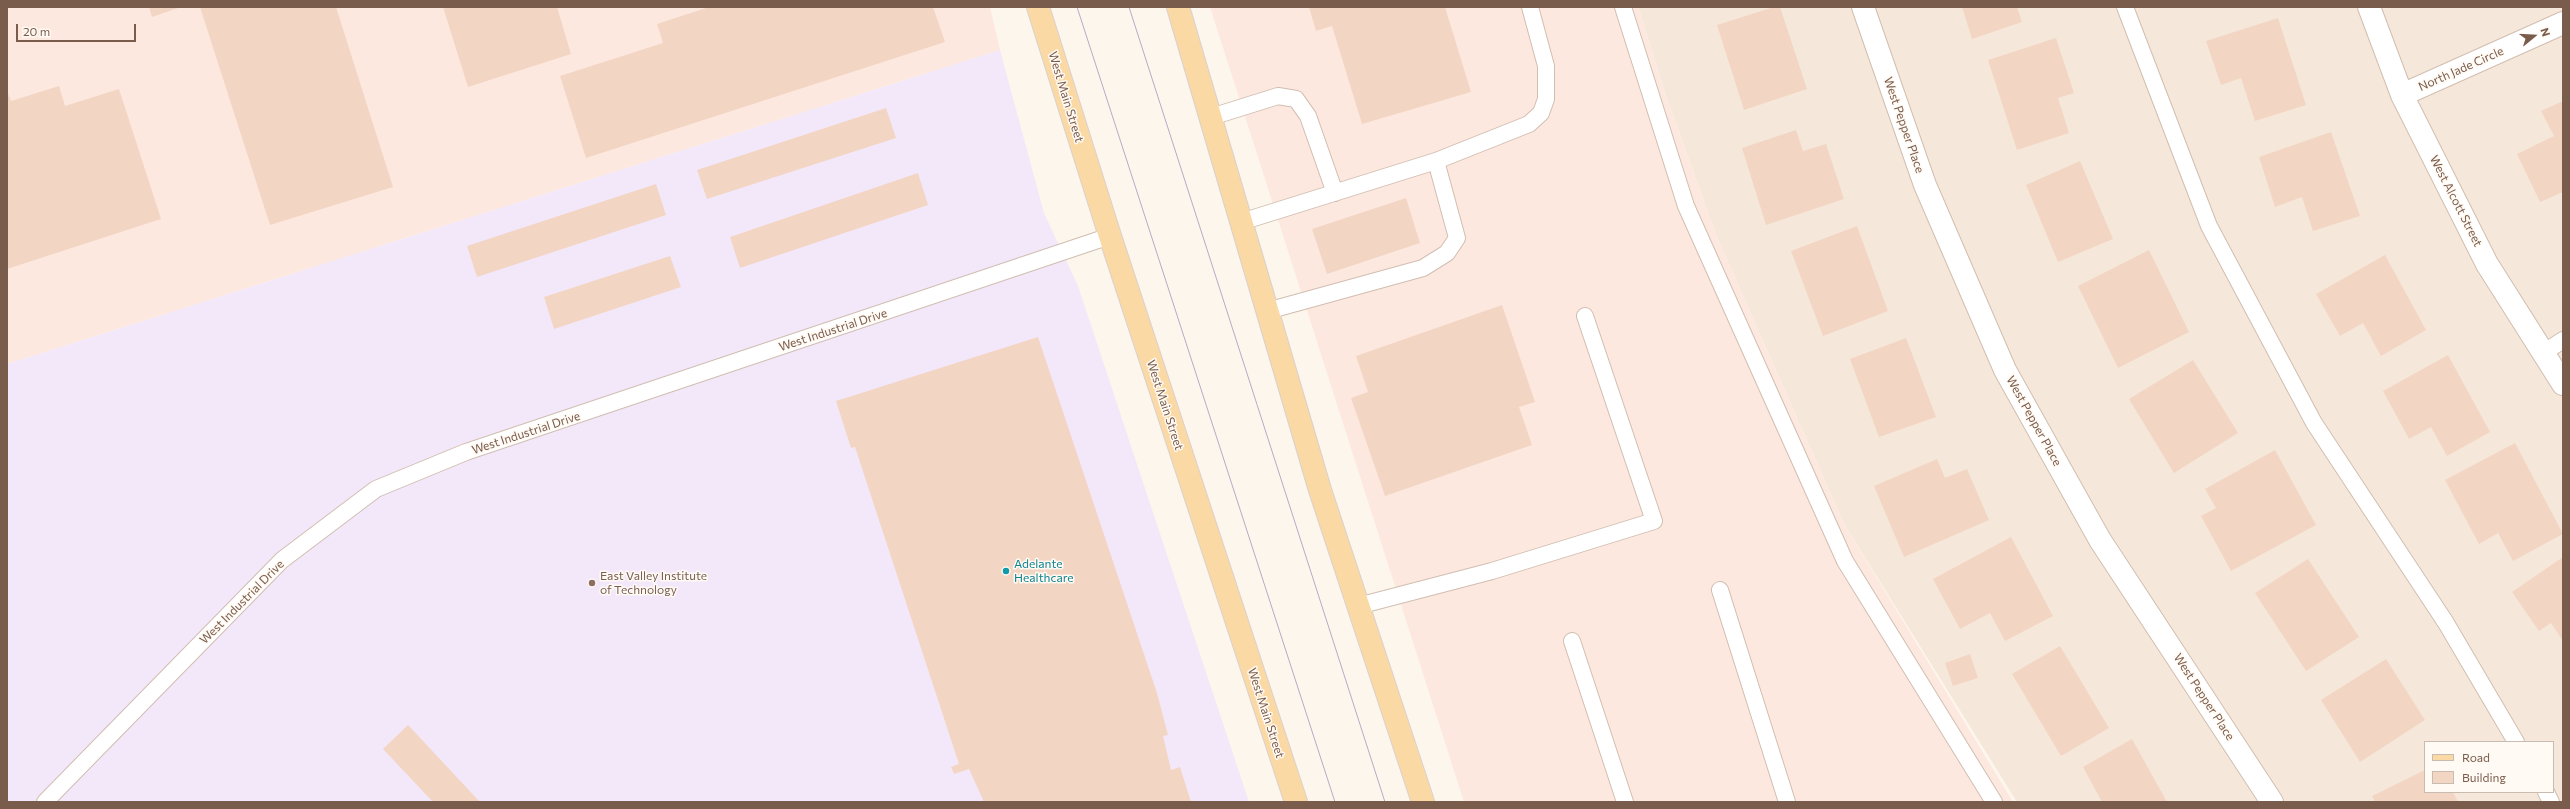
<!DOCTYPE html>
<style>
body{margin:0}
#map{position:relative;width:2570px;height:809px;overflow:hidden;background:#fdf6ec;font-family:Commissioner,sans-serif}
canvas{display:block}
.frame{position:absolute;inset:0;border:8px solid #7a5c4d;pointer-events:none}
.legend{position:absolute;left:2424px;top:741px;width:130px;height:52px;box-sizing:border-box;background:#fffaf3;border:1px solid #cabbb1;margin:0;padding:5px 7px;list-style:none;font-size:12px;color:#7a5c4d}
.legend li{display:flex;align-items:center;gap:8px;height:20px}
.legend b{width:20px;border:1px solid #cabbb1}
.north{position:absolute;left:2514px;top:16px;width:40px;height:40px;-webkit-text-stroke:3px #fffaf3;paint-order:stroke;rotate:72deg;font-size:11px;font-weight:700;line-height:16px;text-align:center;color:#7a5c4d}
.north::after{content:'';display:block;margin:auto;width:14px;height:18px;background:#7a5c4d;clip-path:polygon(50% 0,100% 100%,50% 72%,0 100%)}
.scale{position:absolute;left:16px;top:24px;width:120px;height:18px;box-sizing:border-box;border:2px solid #7a5c4d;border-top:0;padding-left:5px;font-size:12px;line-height:14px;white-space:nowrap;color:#7a5c4d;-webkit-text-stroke:3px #fffaf3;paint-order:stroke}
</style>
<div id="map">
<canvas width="2570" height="809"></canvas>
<div class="frame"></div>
<ul class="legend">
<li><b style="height:5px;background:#fbd9a5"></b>Road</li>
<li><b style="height:11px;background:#f3d5c3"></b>Building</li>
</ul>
<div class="north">N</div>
<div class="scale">20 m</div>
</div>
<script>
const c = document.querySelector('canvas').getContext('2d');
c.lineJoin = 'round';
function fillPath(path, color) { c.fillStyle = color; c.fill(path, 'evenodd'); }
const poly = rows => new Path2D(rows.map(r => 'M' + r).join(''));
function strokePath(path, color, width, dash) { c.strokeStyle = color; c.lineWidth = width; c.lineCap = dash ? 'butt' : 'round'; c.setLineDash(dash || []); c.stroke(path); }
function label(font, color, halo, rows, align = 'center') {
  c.font = font + ' Commissioner,sans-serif'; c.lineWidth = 3; c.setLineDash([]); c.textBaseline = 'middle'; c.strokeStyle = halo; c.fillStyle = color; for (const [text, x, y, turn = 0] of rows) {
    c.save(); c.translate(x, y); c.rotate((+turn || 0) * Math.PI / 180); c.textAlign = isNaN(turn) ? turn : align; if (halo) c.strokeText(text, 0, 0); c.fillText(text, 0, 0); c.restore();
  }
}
const residential = poly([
 [1638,7,2563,7,2563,802,2017,802,1844,524,1716,235,1665,93],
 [2425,742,2553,742,2553,792,2425,792]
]);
const commercial = poly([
 [7,7,990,7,1000,50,7,364],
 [1210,7,1638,7,1665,93,1716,235,1844,524,2013,802,1464,802]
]);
const education = poly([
 [1000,50,1044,213,1078,286,1249,802,7,802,7,364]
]);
const building = poly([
 [149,7,181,7,152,17],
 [200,7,336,7,393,187,270,225],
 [443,7,557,7,571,54,468,87],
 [709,7,933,7,945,42,586,158,560,76,663,43,657,24],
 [1309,7,1445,7,1471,92,1362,124,1332,26,1316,31],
 [1774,7,1780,7,1807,89,1744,110,1717,25],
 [1962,7,2017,7,2022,22,1972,39],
 [2278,18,2306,105,2255,121,2241,78,2221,85,2206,41],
 [2056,38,2074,93,2058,98,2069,133,2017,150,1988,60],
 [59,86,65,106,119,89,161,219,7,269,7,91,11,101],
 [2563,101,2563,192,2540,202,2517,154,2554,136,2541,111],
 [886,108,896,138,707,199,697,170],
 [1796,130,1803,151,1826,144,1844,199,1766,225,1742,148],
 [2331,132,2360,216,2313,231,2302,197,2275,207,2259,157],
 [2080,161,2113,239,2058,262,2026,185],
 [918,173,928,205,740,268,730,237],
 [656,184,666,215,477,277,467,246],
 [1406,198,1420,243,1327,274,1312,229],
 [1857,226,1888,311,1823,336,1791,251],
 [2149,250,2189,332,2118,368,2078,286],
 [2385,255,2426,330,2381,356,2363,323,2340,336,2316,294],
 [670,256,681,287,554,329,544,297],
 [1502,305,1535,402,1519,407,1532,445,1385,496,1351,398,1368,392,1356,356],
 [1038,337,1157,693,1168,735,1163,736,1171,770,1180,767,1191,802,984,802,969,769,954,774,951,767,959,764,855,447,851,448,836,401],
 [1906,338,1936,417,1879,437,1850,359],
 [2448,355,2490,432,2447,456,2431,427,2409,439,2383,391],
 [2193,360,2238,433,2174,473,2129,399],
 [2515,443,2563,534,2513,561,2498,533,2479,544,2445,480],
 [2275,450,2316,525,2231,571,2201,516,2216,508,2205,489],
 [1937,459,1945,478,1967,469,1989,520,1904,557,1874,486],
 [2011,537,2053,616,2005,641,1990,613,1960,629,1933,579],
 [2563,557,2563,641,2551,623,2539,631,2512,592],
 [2308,559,2359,637,2306,671,2255,593],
 [2060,646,2109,728,2061,756,2012,674],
 [1970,654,1978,678,1953,686,1945,663],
 [2386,659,2425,720,2360,762,2321,700],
 [408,725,480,802,433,802,383,749],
 [2132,739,2167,802,2102,802,2083,767],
 [2425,770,2425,792,2453,792,2458,802,2375,802,2372,796]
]);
const lane = poly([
 [1623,7,1686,206,1845,561,1994,802],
 [2125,7,2209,226,2314,423,2446,623,2516,742],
 [1211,117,1278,96,1296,99,1308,116,1335,193],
 [1241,222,1436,161],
 [1267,311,1423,268,1447,253,1457,238,1436,161,1529,124,1541,113,1546,99,1546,66,1530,7],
 [2543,353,2563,340],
 [1720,590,1787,802],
 [1358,606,1492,571,1654,521,1585,316],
 [1572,641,1625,802],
 [2546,792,2551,802],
 [45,802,282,560,376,489,466,452,1110,236]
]);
const street = poly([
 [1863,7,1925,185,2005,370,2100,540,2272,802],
 [2369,7,2402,95,2487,264,2563,384],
 [2402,95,2563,23]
]);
const primary = poly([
 [1038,7,1110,236,1296,802],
 [1178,7,1320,490,1423,802]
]);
const tram = poly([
 [1077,7,1335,802],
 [1129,7,1385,802]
]);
const markers = [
 [1006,571,4,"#0f9aa8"],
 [592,583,4,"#8d6e63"]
];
const streetNames = [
 ["North Jade Circle",2461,69,-24],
 ["West Main Street",1066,97,73],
 ["West Pepper Place",1904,125,71],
 ["West Alcott Street",2456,201,63],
 ["West Industrial Drive",833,330,-18],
 ["West Main Street",1165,405,72],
 ["West Pepper Place",2034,421,61],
 ["West Industrial Drive",526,433,-18],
 ["West Industrial Drive",242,602,-45],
 ["West Pepper Place",2204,697,57],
 ["West Main Street",1266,713,72]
];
const cultureNames = [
 ["Adelante",1014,564],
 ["Healthcare",1014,578]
];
const educationNames = [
 ["East Valley Institute",600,576],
 ["of Technology",600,590]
];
fillPath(residential, '#f5e8da');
fillPath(commercial, '#fde8e0');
fillPath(education, '#f3e8fa');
fillPath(building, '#f3d5c3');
strokePath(lane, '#d1beb0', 18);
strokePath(street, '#d1beb0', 24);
strokePath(primary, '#dad1cd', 24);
strokePath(lane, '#fff', 16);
strokePath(street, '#fff', 22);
strokePath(primary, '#fbd9a5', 22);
strokePath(tram, '#b9a8c9', 1);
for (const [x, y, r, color] of markers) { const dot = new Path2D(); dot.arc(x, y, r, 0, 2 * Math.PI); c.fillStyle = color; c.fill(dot); strokePath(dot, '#fffaf3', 1.5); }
label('12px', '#7a5c4d', '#fffaf3', streetNames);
label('12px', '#0d838f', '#fffaf3', cultureNames, 'left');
label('12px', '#785e54', '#fffaf3', educationNames, 'left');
</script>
